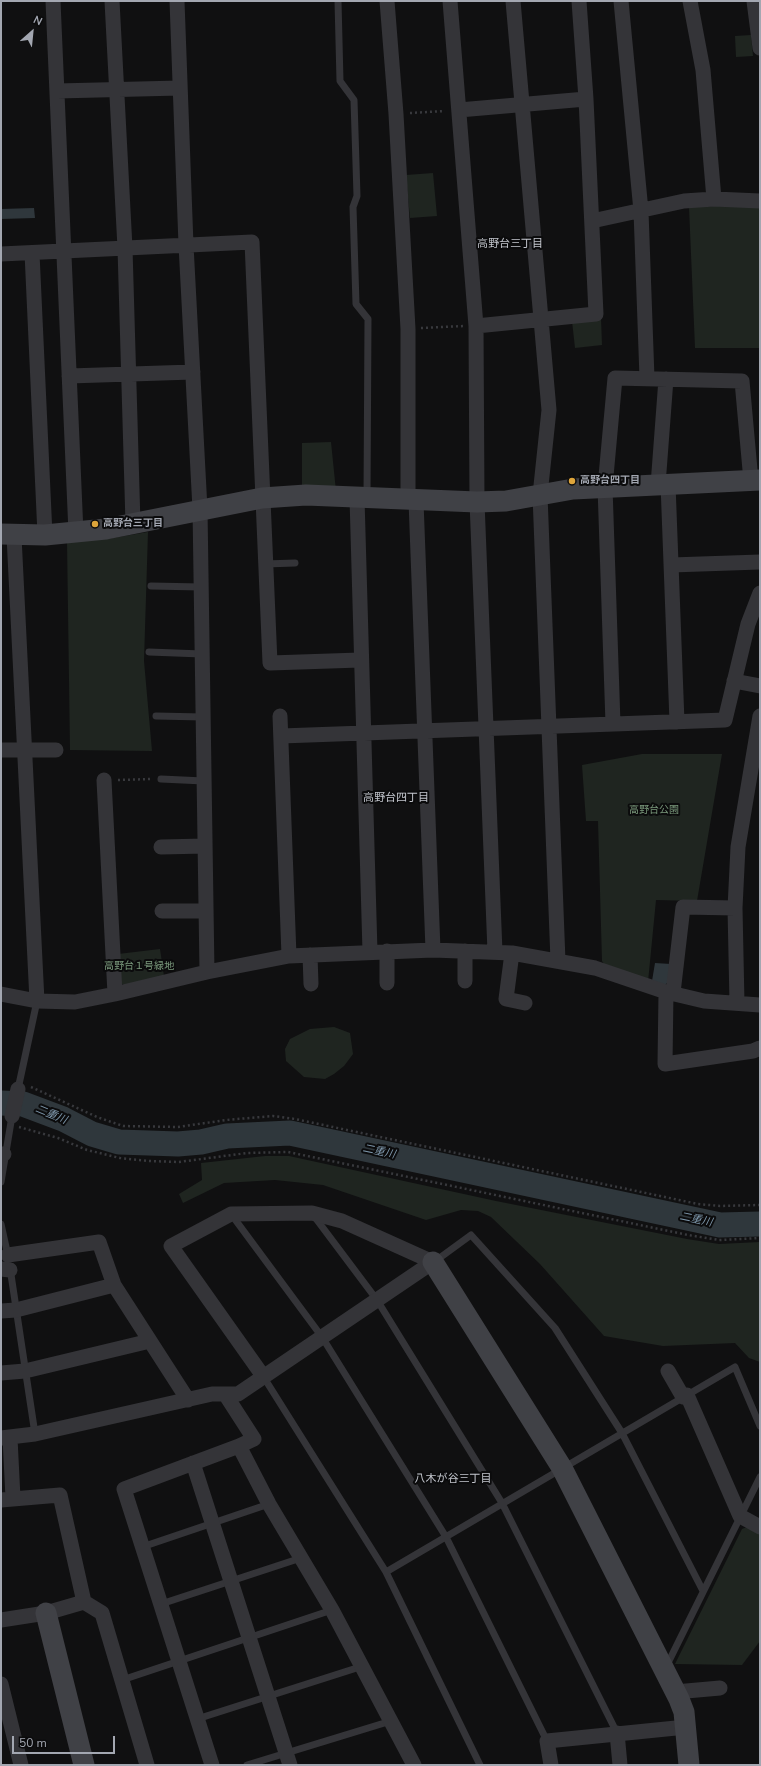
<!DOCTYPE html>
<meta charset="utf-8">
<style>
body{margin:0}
#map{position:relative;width:761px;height:1766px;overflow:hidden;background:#101011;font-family:"Nunito Sans",sans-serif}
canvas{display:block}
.frame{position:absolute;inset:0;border:2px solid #a3a7b1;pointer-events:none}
.north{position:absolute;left:12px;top:12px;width:40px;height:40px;-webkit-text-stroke:3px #0b0b0c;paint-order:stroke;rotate:27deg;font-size:11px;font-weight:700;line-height:16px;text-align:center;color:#a3a7b1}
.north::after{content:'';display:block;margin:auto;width:14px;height:18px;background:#a3a7b1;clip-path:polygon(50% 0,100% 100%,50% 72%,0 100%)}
.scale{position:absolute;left:12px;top:1736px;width:103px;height:18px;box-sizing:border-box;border:2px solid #a3a7b1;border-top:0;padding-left:5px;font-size:12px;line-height:14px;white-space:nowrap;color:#a3a7b1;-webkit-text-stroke:3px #0b0b0c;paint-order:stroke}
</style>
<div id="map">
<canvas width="761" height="1766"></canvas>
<div class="frame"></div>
<div class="north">N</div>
<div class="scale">50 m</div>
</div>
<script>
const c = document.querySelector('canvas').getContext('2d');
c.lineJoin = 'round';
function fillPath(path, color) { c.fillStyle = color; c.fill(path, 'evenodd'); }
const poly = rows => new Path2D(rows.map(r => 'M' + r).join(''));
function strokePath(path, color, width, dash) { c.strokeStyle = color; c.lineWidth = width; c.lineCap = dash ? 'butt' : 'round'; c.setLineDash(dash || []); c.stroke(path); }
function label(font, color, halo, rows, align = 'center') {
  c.font = font + ' "Nunito Sans","Noto Sans JP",sans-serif'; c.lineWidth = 4; c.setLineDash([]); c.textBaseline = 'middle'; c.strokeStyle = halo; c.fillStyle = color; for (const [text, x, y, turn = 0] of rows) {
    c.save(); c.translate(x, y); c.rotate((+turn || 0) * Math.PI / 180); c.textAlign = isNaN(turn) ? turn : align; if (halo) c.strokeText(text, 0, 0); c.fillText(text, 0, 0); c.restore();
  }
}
const green = poly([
 [751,35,753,56,736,57,735,36],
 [433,173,437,216,410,218,406,175],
 [717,206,760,206,760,348,695,348,689,207],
 [601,318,602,345,575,348,572,321],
 [331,442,336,491,302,488,302,443],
 [148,532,144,661,152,751,70,750,67,541,107,539],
 [642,754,722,754,697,901,656,900,648,982,606,967,602,961,598,821,586,821,582,765],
 [160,949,164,976,126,986,120,983,118,954],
 [334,1027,350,1033,353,1054,344,1066,334,1074,325,1079,304,1077,286,1061,285,1049,290,1039,310,1029],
 [265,1156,289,1156,496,1201,687,1239,719,1244,760,1242,760,1362,749,1358,735,1343,663,1346,604,1336,540,1264,491,1217,478,1211,461,1210,426,1220,323,1185,275,1180,224,1183,183,1203,179,1194,202,1180,201,1163],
 [747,1527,760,1534,760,1641,742,1665,675,1664,742,1529]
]);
const water = poly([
 [34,208,35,218,1,219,1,209],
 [655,963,671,964,670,981,663,986,652,981]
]);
const river = poly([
 [1,1103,23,1104,63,1119,92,1134,119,1142,178,1144,201,1142,227,1136,290,1133,720,1225,760,1224]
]);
const path = poly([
 [410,113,445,111],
 [421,328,464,326],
 [118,780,151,779],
 [31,1087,97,1117,123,1126,178,1127,226,1120,273,1116,295,1119,698,1204,720,1206,760,1205],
 [19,1127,58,1138,87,1150,120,1158,148,1161,179,1162,247,1153,288,1152,688,1235,719,1240,760,1238]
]);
const lane = poly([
 [338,1,340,81,354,100,357,196,353,207,356,304,368,319,367,496],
 [265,564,295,563],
 [151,586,201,587],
 [149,652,202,654],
 [156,716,203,717],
 [161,779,204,781],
 [18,1089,37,1001],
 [1,1182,12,1116],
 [231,1214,322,1337,446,1537,547,1741],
 [314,1216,377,1300,502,1503,617,1733],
 [1,1224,8,1256],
 [434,1262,471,1235,555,1328,622,1433,703,1591],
 [10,1268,35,1434],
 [263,1376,386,1572,480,1765],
 [142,1547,269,1504],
 [386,1572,735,1367,760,1426],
 [161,1604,301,1558],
 [666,1667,760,1477],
 [122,1680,332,1610],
 [197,1719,363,1666],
 [247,1765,391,1721]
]);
const street = poly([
 [53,1,76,533],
 [112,1,125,248,133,524],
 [177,1,186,245,200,509,207,972],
 [387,1,396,114,408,329,408,500],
 [450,1,476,326,477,502,495,952],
 [513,1,549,410,540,495,558,961],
 [621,1,641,211,647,378],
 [690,1,703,70,714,199],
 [754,1,760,48],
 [57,91,180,88],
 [459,110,586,99],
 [592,221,684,201,714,199,760,201],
 [32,253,45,535],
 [1,254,252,242,270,663,360,660],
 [476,326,596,314,586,99,579,1],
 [69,376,193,372],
 [668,484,677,722],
 [658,485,666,379],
 [357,498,370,952],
 [416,501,433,950],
 [14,536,37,1001],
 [671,565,760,562],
 [734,681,760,686],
 [280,716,289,956],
 [613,724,605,487,615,378,742,381,751,481],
 [281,736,725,720,748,624,760,593],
 [1,750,56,750],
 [104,780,115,994],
 [161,847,205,846],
 [162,911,206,911],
 [387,951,387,983],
 [512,953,506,999,525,1003],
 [310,955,311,984],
 [465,981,465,951],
 [666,992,665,1064,753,1051,760,1048],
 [673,993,683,907,735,908],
 [1,994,37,1001,75,1002,115,994,207,972,289,956,433,950,512,953,595,968,666,992,704,1001,760,1005],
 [737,1003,735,908,738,847,760,716],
 [12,1116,18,1089],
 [1,1154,4,1154],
 [8,1255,99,1242,114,1285,188,1400],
 [1,1269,10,1270],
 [1,1311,16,1310,114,1285],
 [668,1371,683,1397],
 [1,1373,25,1371,150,1341],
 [263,1376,171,1246,231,1214,312,1213,342,1221,433,1262],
 [687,1395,740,1516,760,1527],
 [1,1438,35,1434,212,1394,238,1394,433,1262],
 [10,1438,13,1498],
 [239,1446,269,1504,332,1610,414,1765],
 [193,1463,290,1765],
 [1,1500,60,1495,84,1602],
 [1,1620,46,1613,84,1602,102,1613,147,1765],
 [1,1684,21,1765],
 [675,1692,720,1688],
 [617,1733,620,1765],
 [212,1765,124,1489,239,1446,254,1439,225,1394],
 [551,1765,547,1741,686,1727]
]);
const secondary = poly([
 [1,534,45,535,106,529,262,498,306,495,477,502,506,501,573,489,760,480],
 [433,1262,562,1468,679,1699,684,1712,689,1765],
 [46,1613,84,1765]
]);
const markers = [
 [572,481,4,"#dea53b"],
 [95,524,4,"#dea53b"]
];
const poiNames = [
 ["高野台四丁目",580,481],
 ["高野台三丁目",103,524]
];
const parkNames = [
 ["高野台公園",654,811],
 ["高野台１号緑地",139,967]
];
const neighbourhoodNames = [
 ["高野台三丁目",510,244],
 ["高野台四丁目",396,798],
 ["八木が谷三丁目",453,1479]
];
const waterNames = [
 ["二重川",51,1115,22],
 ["二重川",379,1152,12],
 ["二重川",696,1220,12]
];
fillPath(green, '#1f2520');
fillPath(water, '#2f373c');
strokePath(river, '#2f373c', 25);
strokePath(path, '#38393d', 2.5, [2, 3]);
strokePath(lane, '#343438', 7);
strokePath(street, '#343438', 15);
strokePath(secondary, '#404146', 21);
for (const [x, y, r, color] of markers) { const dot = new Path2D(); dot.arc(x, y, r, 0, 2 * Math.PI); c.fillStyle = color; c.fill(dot); strokePath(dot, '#0b0b0c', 1.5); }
label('bold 10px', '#a3a7b1', '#0b0b0c', poiNames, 'left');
label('10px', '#7b9a7d', '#0b0b0c', parkNames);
label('11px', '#c3c6cd', '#0b0b0c', neighbourhoodNames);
label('italic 11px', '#7c95a9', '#0b0b0c', waterNames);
</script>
